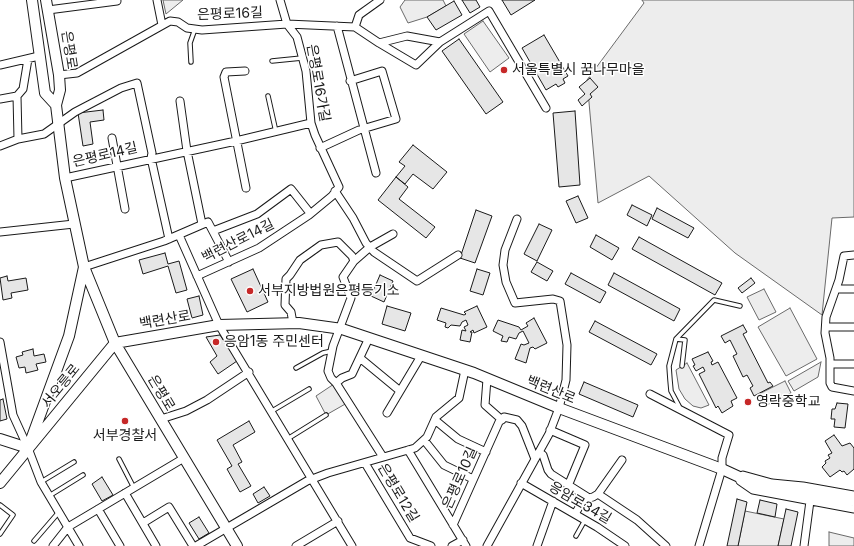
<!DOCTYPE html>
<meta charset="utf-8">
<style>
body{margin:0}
canvas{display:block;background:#fff}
</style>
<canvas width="854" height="546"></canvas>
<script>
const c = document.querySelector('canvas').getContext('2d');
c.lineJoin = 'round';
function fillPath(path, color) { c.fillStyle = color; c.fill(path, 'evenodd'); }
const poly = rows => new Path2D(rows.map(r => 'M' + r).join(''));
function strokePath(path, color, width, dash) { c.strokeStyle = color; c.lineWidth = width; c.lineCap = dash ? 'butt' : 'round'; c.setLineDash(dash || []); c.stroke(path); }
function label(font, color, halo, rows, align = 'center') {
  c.font = font + ' Inter,"Noto Sans KR",sans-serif'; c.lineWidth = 3; c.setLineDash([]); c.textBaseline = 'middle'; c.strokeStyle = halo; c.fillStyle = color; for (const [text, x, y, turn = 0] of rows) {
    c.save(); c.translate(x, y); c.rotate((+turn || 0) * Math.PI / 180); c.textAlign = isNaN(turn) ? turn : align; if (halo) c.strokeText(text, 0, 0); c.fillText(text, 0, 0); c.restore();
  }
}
const built = poly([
 [163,0,183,0,166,14,163,0],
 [405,0,443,0,446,6,427,17,408,23,400,7,405,0],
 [642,0,854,0,854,217,832,218,822,315,735,253,649,176,598,203,587,80,644,3,642,0],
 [483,21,509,58,490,72,464,34,483,21],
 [764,289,776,312,759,320,747,297,764,289],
 [790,308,817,359,786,376,758,327,790,308],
 [821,362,818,377,794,391,788,381,821,362],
 [687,363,709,405,701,408,693,406,685,399,679,389,676,370,687,363],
 [785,381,791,393,765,406,759,394,785,381],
 [334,384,347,403,326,415,316,396,334,384],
 [745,511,784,519,778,546,738,546,745,511],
 [829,532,854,538,854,546,829,546,829,532]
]);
const building = poly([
 [462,0,476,0,480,7,470,13,462,0],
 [502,0,535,0,511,15,502,0],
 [454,1,462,15,436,30,427,17,454,1],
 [544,35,568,76,563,79,565,83,558,87,556,84,546,90,522,48,544,35],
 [459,39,503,102,486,114,442,51,459,39],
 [590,78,598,87,590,94,592,97,582,106,578,100,585,94,579,87,590,78],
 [103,110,104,120,90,122,93,144,83,146,78,113,103,110],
 [575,111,580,185,559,187,553,113,575,111],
 [413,145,447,172,433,189,413,174,405,184,396,177,405,166,399,162,413,145],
 [396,177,408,187,399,199,435,227,426,238,378,200,396,177],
 [578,196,588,218,576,223,566,201,578,196],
 [632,205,652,215,647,226,627,215,632,205],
 [657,208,694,228,688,238,652,219,657,208],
 [476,210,492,216,475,263,460,258,476,210],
 [539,224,552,230,537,261,524,254,539,224],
 [596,235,619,248,612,260,590,247,596,235],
 [639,237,722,283,715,295,632,249,639,237],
 [165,253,168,264,179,261,187,290,176,293,168,266,143,274,139,260,165,253],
 [537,262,553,271,547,281,531,272,537,262],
 [253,269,268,302,247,312,231,279,253,269],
 [477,269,490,273,483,295,470,291,477,269],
 [571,273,606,292,600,303,565,284,571,273],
 [614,273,680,309,674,321,608,285,614,273],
 [380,275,393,281,384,302,371,296,380,275],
 [7,276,8,281,26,278,28,290,11,293,12,298,3,300,0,278,7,276],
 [751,278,755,283,742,293,738,288,751,278],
 [199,296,203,315,192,318,187,299,199,296],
 [387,306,411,313,405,331,382,324,387,306],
 [477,306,487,327,474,333,473,330,470,332,472,332,470,342,460,340,462,330,466,331,464,327,468,325,466,320,462,322,460,326,451,325,448,328,445,327,446,323,437,320,441,308,464,315,466,314,464,312,477,306],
 [534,318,547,343,535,349,533,347,530,348,526,363,515,359,521,344,524,345,529,343,523,331,519,333,516,339,509,337,507,342,501,341,503,336,493,331,498,320,519,327,521,330,528,326,526,323,534,318],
 [595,321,657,354,651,365,589,332,595,321],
 [743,325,747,332,743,334,768,383,770,382,773,386,754,396,750,388,753,386,747,375,743,377,733,356,737,354,730,340,725,343,721,336,743,325],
 [220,335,237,361,218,374,210,362,217,356,206,337,220,335],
 [33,349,34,356,44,354,46,362,36,364,38,370,26,373,25,367,19,368,16,357,23,355,22,352,33,349],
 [708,352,713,361,711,362,712,365,718,362,737,398,731,401,733,406,722,413,718,406,716,408,699,374,705,371,703,367,696,371,693,366,695,365,692,359,708,352],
 [584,382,638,405,633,417,579,394,584,382],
 [3,399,7,419,0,421,0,400,3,399],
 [837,403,848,404,845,428,834,427,835,419,831,419,832,409,835,409,837,403],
 [249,421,255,432,233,445,242,462,238,464,251,486,240,492,227,469,232,466,217,440,249,421],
 [834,435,842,446,850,443,854,448,854,469,847,475,844,471,842,472,840,470,830,477,822,467,826,463,825,461,830,458,828,455,832,453,825,441,834,435],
 [102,477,113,495,102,501,92,484,102,477],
 [264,487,270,496,258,503,253,494,264,487],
 [737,499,747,502,738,546,727,546,737,499],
 [760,500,777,504,775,517,757,513,760,500],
 [786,509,798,512,791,546,778,546,786,509],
 [199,517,209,533,199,539,189,523,199,517]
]);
const lane = poly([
 [272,61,302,58],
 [191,62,190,43,195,29],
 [268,96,276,132],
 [676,339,685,340,682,366],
 [296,368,323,353,332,351],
 [679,406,671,391,670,380,669,366,676,339,714,300,740,306],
 [272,411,309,389],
 [289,438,326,415],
 [119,459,134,488],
 [41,482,74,462],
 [49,496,83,475],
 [0,505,13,515,0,534],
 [576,536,585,520],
 [34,541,59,512]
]);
const street = poly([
 [157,0,162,25],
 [48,10,117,1],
 [337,26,376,173],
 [355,27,379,43,407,36,440,42,489,11,546,108],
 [379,43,416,65,440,42],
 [0,65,39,56],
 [245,71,226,72,224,77,246,188],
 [59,75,77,73,170,21,178,22,187,28,202,30,287,24,355,27,359,15,380,0],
 [17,96,18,139],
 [0,99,17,96,23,89,28,59],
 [180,101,187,151,202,224],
 [112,138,125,209],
 [0,146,18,139,44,134,75,112,121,88,137,83,152,153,151,158,169,239],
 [320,148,359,130,396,119,382,71,350,81],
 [65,178,236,141,311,123],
 [335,191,353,218,366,243,374,252,417,281,458,255],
 [213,231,257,214,291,189,310,213],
 [0,232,74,224],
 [179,235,219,325,352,546],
 [854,255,844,256,839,280,826,317,825,333,830,358,830,383,832,387,854,391],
 [84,267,164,241,208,222,229,262],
 [197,276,259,248,309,215,332,196,339,187,315,135,311,123,306,71,297,37,287,24,280,0],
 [836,289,854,289],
 [293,323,291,312,285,305,286,279,290,275,300,260,321,245,338,242,352,256,354,261],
 [826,327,854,327],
 [0,342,13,415,28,448,41,482,79,546],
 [360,358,400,391],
 [830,364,854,364],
 [487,379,485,405,502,420],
 [336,383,342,378,352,374,369,338],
 [650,394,729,435,722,458,722,469,699,546],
 [387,413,421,356],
 [161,419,186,411,207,400,249,372],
 [435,420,458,439,486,452],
 [550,430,585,445,568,486],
 [424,440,444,465,473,479],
 [408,450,466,546],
 [539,452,543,455,548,470,551,474,589,498,593,497,598,494,622,460],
 [383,457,336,383,331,378,328,371,333,346,351,298,343,277,354,261,370,247,393,234],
 [365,463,410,538,431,546],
 [743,475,772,483,803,486,854,495],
 [740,481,753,490,854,509],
 [521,483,597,527,625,546],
 [125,493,156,546],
 [598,494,637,520,666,546],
 [98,509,120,546],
 [575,514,585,497],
 [143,523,169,507,193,546],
 [453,525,499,422,504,417,517,420,522,426,535,459],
 [53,546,68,527,184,458],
 [196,546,307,481,328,473,415,448,427,437,436,417,459,398,465,370],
 [296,546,338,521],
 [452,546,463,540],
 [487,546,549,434,559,408,566,380,567,345,560,301,553,299,515,303,506,282,503,265,505,250,517,219],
 [537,546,553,501],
 [804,546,810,501]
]);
const secondary = poly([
 [32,0,45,93,56,105],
 [46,0,59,75,60,90,56,105,65,178,84,267,115,343,237,546],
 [115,343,219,325,299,323,342,329,474,373,559,408,722,469,761,487,854,501],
 [0,439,28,448,69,336,84,267],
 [0,483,115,343]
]);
const markers = [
 [504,70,4,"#c62828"],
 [250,291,4,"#c62828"],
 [216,342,4,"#c62828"],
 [748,402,4,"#c62828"],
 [125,421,4,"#c62828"]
];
const streetNames = [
 ["은평로16길",230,14,-2],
 ["은평로",69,50,81],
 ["은평로16가길",318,83,80],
 ["은평로14길",105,155,-13],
 ["백련산로14길",238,241,-27],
 ["백련산로",165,320,-10],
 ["서오릉로",61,386,-51],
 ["백련산로",551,390,22],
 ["은평로",161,393,59],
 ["은평로10길",460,478,-66],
 ["은평로12길",398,493,59],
 ["응암로34길",580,503,30]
];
const poiNames = [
 ["서울특별시 꿈나무마을",512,70],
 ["서부지방법원은평등기소",258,291],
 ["응암1동 주민센터",224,342],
 ["영락중학교",756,402],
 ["서부경찰서",125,436,"center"]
];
fillPath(built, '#ededed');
strokePath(built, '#6a6a6a', 1);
fillPath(building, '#e6e6e6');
strokePath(building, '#1a1a1a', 1);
strokePath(lane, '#1a1a1a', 5.5);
strokePath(street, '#1a1a1a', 9);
strokePath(secondary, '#1a1a1a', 12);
strokePath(lane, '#fff', 3.5);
strokePath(street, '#fff', 7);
strokePath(secondary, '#fff', 10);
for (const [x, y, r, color] of markers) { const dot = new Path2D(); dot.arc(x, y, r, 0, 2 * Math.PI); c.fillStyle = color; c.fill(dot); strokePath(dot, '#fff', 1.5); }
label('14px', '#1a1a1a', '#fff', streetNames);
label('14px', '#1a1a1a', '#fff', poiNames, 'left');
</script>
